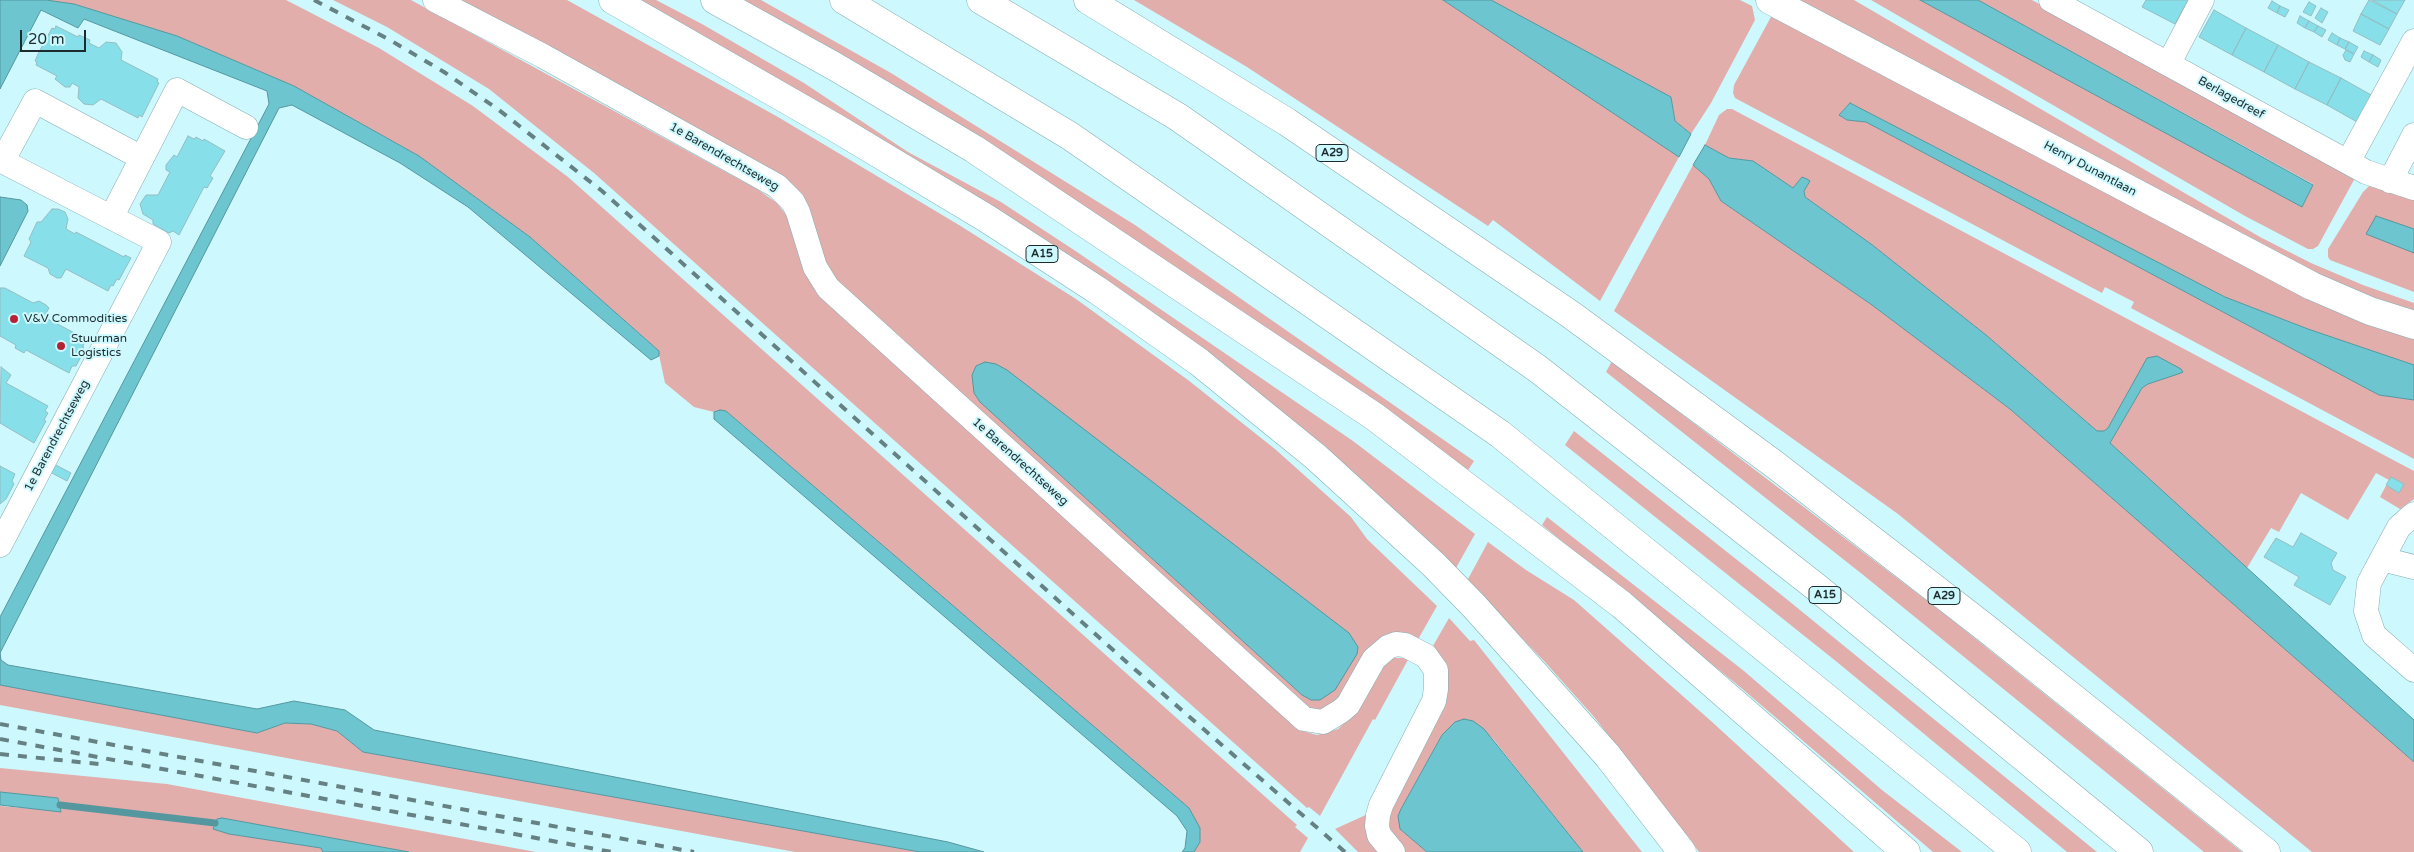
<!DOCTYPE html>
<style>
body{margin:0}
#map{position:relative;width:2414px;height:852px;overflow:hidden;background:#cdf9fe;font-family:"Varela Round",sans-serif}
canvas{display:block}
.scale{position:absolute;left:20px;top:30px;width:66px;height:22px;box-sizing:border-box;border:2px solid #1c2c2e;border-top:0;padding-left:6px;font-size:15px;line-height:18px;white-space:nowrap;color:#1c2c2e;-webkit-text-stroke:4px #cdf9fe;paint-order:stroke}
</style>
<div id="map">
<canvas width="2414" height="852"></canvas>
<div class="scale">20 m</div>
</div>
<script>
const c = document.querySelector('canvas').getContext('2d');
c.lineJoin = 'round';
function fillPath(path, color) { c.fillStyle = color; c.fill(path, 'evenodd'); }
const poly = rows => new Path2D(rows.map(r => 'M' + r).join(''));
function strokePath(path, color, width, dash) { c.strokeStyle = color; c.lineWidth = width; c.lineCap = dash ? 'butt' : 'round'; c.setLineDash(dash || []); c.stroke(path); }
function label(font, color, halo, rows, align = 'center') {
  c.font = font + ' "Varela Round",sans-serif'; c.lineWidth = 4; c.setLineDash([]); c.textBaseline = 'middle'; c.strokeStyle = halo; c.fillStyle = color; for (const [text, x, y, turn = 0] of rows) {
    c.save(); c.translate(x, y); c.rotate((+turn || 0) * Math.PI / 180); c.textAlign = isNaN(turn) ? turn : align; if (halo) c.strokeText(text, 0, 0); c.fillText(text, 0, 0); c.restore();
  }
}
const green = poly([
 [46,0,286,0,379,48,473,106,568,177,1297,825,1295,827,1308,838,1300,852,1194,852,1200,842,1189,808,726,411,714,412,694,407,665,383,658,350,530,237,419,156,294,86,177,36,74,4],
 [333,0,411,0,757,189,777,203,790,220,820,295,1299,730,1317,735,1338,729,1351,716,1373,676,1392,658,1409,658,1375,720,1373,719,1320,816,1309,807,1307,808,594,173,489,89,387,27],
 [443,0,567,0,778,117,959,225,1076,299,1188,380,1275,449,1351,517,1367,539,1437,606,1416,643,1409,640,1341,705,1309,716,824,273,807,217],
 [980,402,1311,700,1302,695],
 [622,0,656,0,702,24,804,83,908,152,1001,202,1077,252,1353,441,1475,534,1456,568,1298,427],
 [739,0,761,0,891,73,1135,225,1474,461,1467,472,1368,400,1165,260,997,151],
 [1134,0,1443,0,1679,157,1600,301,1493,220,1488,226,1247,67],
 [1491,0,1740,0,1752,6,1755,20,1711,103,1691,134,1675,121,1671,97],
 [1798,0,1854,0,2260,237,2311,263,2363,285,2414,303,2414,314,2355,294],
 [1871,0,1920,0,2302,206,2313,184,1978,0,2032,0,2347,170,2355,178,2318,246,2313,249,2308,249,2245,216],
 [1772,15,2414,335,2414,365,2308,329,2225,297,1850,103,1839,115,1847,120,1866,122,2379,395,2414,400,2414,459,2131,308,2134,302,2105,287,2102,293,1735,98,1733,93,1734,85],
 [1727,109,1732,109,2414,471,2414,499,2400,509,2380,497,2389,480,2376,473,2348,520,2301,493,2279,532,2271,528,2247,568,2110,443,2142,388,2148,384,2180,373,2157,356,2108,428,2104,431,2097,431,1986,335,1871,244,1805,197,1804,191,1809,182,1802,177,1793,188,1753,161,1729,158,1705,145,1719,115],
 [1693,165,1709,179,1721,201,1872,305,2010,409,2414,762,2414,852,2312,852,1898,514,1614,311],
 [2374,185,2414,197,2414,292,2330,260,2328,257,2328,249,2363,192,2369,186],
 [1612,361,1947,616,2242,852,2204,852,1862,574,1606,372],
 [1574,431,1784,597,2097,852,2067,852,1837,662,1565,445],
 [1547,517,1744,671,1882,790,1962,852,1933,852,1740,687,1542,525],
 [1488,542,1526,570,1574,600,1711,721,1854,852,1699,852,1595,718,1544,661,1467,581],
 [1449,618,1470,641,1474,640,1642,852,1583,852,1493,739,1473,721,1442,735,1401,809,1400,829,1427,852,1404,852,1392,839,1385,819,1441,710,1429,653],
 [0,685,257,733,285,723,311,724,337,731,363,752,920,852,795,852,0,705],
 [0,768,167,784,536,852,409,852,222,818,229,834,322,848,323,852,0,852,0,806,61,811,58,798,0,792],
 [1370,813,1383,852,1358,852,1335,829]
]);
const water = poly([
 [0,0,46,0,74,4,177,36,294,86,419,156,530,237,659,351,659,356,651,360,468,207,400,163,292,105,279,108,0,653,0,617,269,104,267,91,84,19,78,28,41,10,0,89,0,0],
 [1443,0,1491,0,1671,97,1675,121,1691,134,1679,157,1443,0],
 [1920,0,1978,0,2313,185,2302,207,1920,0],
 [1850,103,2225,297,2308,329,2414,365,2414,400,2379,395,1866,122,1847,120,1839,115,1850,103],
 [1705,145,1729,158,1753,161,1793,188,1802,177,1807,179,1810,181,1804,191,1805,197,1871,244,1986,335,2097,431,2104,431,2108,428,2147,358,2157,356,2181,369,2183,372,2181,373,2148,384,2142,388,2110,443,2414,720,2414,762,2010,409,1872,305,1721,201,1709,179,1693,165,1705,145],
 [0,197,21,200,27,205,28,211,0,266,0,197],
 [2376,216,2414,229,2414,253,2366,234,2376,216],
 [985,362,996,364,1007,370,1349,633,1358,647,1357,654,1335,690,1320,700,1311,700,1302,695,980,402,974,393,972,375,976,366,985,362],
 [720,410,726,411,1189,808,1200,828,1200,842,1194,852,1182,852,1185,848,1187,831,1177,816,714,419,714,412,720,410],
 [0,653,1,660,8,665,257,709,294,701,345,710,374,730,948,842,984,852,920,852,363,752,337,731,311,724,285,723,257,733,0,685,0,653],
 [1464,719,1473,721,1484,729,1583,852,1427,852,1400,829,1398,816,1401,809,1442,735,1455,722,1464,719],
 [0,792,58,798,61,812,0,805,0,792],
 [222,818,409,852,323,852,321,848,229,834,213,829,217,819,222,818]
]);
const stream = poly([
 [60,805,215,823]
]);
const building = poly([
 [2146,0,2188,0,2175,24,2142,7,2146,0],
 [2369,0,2397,14,2389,29,2361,14,2369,0],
 [2372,0,2405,0,2397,14,2372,0],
 [2272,1,2280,6,2277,13,2268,8,2272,1],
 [2309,2,2316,6,2311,16,2303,12,2309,2],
 [2280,6,2289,10,2285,17,2277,13,2280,6],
 [2321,8,2328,12,2322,23,2315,18,2321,8],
 [2214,10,2246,28,2232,55,2199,37,2214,10],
 [2361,14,2389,29,2380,45,2353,31,2361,14],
 [2300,16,2309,21,2305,28,2297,23,2300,16],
 [2309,21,2318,26,2314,32,2305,28,2309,21],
 [56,26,78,37,79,35,90,40,89,43,99,48,106,42,116,43,122,52,121,60,158,79,157,82,159,83,142,117,139,115,138,118,101,99,93,105,84,104,78,98,79,87,72,83,70,87,65,87,55,79,57,76,36,65,37,62,35,61,38,54,52,28,55,29,56,26],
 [2318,26,2326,30,2322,37,2314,32,2318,26],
 [2246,28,2278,45,2264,72,2232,55,2246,28],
 [2332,33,2340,38,2337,45,2328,40,2332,33],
 [2340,38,2349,42,2345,49,2337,45,2340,38],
 [2349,42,2358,47,2354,54,2345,49,2349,42],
 [2278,45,2309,62,2295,89,2264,72,2278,45],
 [2346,50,2354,54,2350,62,2345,60,2343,55,2346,50],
 [2364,51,2373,55,2369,62,2361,57,2364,51],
 [2373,55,2381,60,2378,67,2369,62,2373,55],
 [2309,62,2341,78,2327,105,2295,89,2309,62],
 [2341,78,2373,96,2359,123,2327,105,2341,78],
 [188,136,194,139,196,137,203,141,204,139,225,151,210,176,213,178,207,188,204,187,179,235,173,231,169,233,153,224,153,220,143,214,140,204,146,195,158,195,170,172,166,170,166,165,174,155,177,157,188,136],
 [52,209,58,209,65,212,68,219,66,229,75,234,76,232,124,257,125,255,131,258,119,280,117,279,113,286,111,285,108,291,66,269,61,278,57,278,50,274,48,268,24,256,31,242,29,239,37,222,41,222,52,209],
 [0,288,5,288,33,303,39,301,46,305,49,308,44,317,86,339,83,346,84,351,76,366,72,366,69,373,26,350,24,353,15,348,16,345,0,336,0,288],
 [1,367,11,375,6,383,48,406,45,411,48,413,44,420,46,421,34,443,0,423,1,367],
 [54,464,71,473,67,481,50,472,54,464],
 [0,466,15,474,12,481,14,484,6,499,0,504,0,466],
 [2391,477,2404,484,2399,493,2386,485,2391,477],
 [2301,533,2337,553,2331,563,2333,570,2346,577,2330,605,2294,585,2299,577,2264,557,2276,538,2293,547,2301,533]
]);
const minor = poly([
 [435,0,543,56,777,186,793,202,798,212,815,267,828,288,1304,719,1323,722,1341,711,1348,705,1374,659,1388,647,1396,644,1405,645,1426,656,1436,670,1436,689,1434,701,1381,805,1378,815,1377,826,1379,835,1393,852],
 [2051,0,2366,172,2414,188],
 [2169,63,2202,0],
 [0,160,159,242,0,545],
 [3,160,35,101,142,158],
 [2348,162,2414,41],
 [2390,181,2414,135],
 [112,216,177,90,246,127],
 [2414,514,2399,527,2369,583,2366,611,2374,635,2414,670],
 [2382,559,2414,567]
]);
const major = poly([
 [1770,0,2312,286,2370,311,2414,325]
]);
const highway = poly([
 [613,0,836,128,986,218,1097,290,1199,362,1316,457,1433,564,1475,607,1607,755,1682,852],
 [715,0,834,66,974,149,1375,417,1622,605,1906,852],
 [844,0,1070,136,1500,434,2017,852],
 [981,0,1178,117,1538,369,1816,587,2139,852],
 [1088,0,1287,122,1570,314,1774,464,1987,629,2266,852]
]);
const rail = poly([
 [314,0,390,40,444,72,499,110,602,191,1131,666,1345,852],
 [0,724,694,852],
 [0,739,612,852],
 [0,754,99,764]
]);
const markers = [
 [14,319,5,"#b42334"],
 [61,346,5,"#b42334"]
];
const shields = [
 [1332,153,32],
 [1042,254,32],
 [1825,595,32],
 [1944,596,32]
];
const shieldNames = [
 ["A29",1332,153],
 ["A15",1042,254],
 ["A15",1825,595],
 ["A29",1944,596]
];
const streetNames = [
 ["Berlagedreef",2231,98,29],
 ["1e Barendrechtseweg",724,157,30],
 ["Henry Dunantlaan",2090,169,28],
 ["1e Barendrechtseweg",57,436,-62],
 ["1e Barendrechtseweg",1020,462,42]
];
const poiNames = [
 ["V&V Commodities",24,319],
 ["Stuurman",71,339],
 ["Logistics",71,353]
];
fillPath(green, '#e1aeac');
fillPath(water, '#6dc5cf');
strokePath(water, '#55979f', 1);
strokePath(stream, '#55979f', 7);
fillPath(building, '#87dfe9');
strokePath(building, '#94bdc2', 1);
strokePath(minor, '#85aeb3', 25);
strokePath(major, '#85aeb3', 29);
strokePath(highway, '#85aeb3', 29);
strokePath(minor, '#fff', 24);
strokePath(major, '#fff', 28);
strokePath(highway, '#fff', 28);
strokePath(rail, '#668184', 4, [9, 9]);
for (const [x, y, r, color] of markers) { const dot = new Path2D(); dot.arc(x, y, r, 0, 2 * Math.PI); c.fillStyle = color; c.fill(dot); strokePath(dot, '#cdf9fe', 2); }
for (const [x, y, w] of shields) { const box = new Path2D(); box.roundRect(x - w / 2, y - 8.5, w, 17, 4); c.fillStyle = '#cdf9fe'; c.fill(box); strokePath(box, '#1c2c2e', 1); }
label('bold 11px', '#1c2c2e', null, shieldNames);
label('12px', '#1c2c2e', '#cdf9fe', streetNames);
label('12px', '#1c2c2e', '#cdf9fe', poiNames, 'left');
</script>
